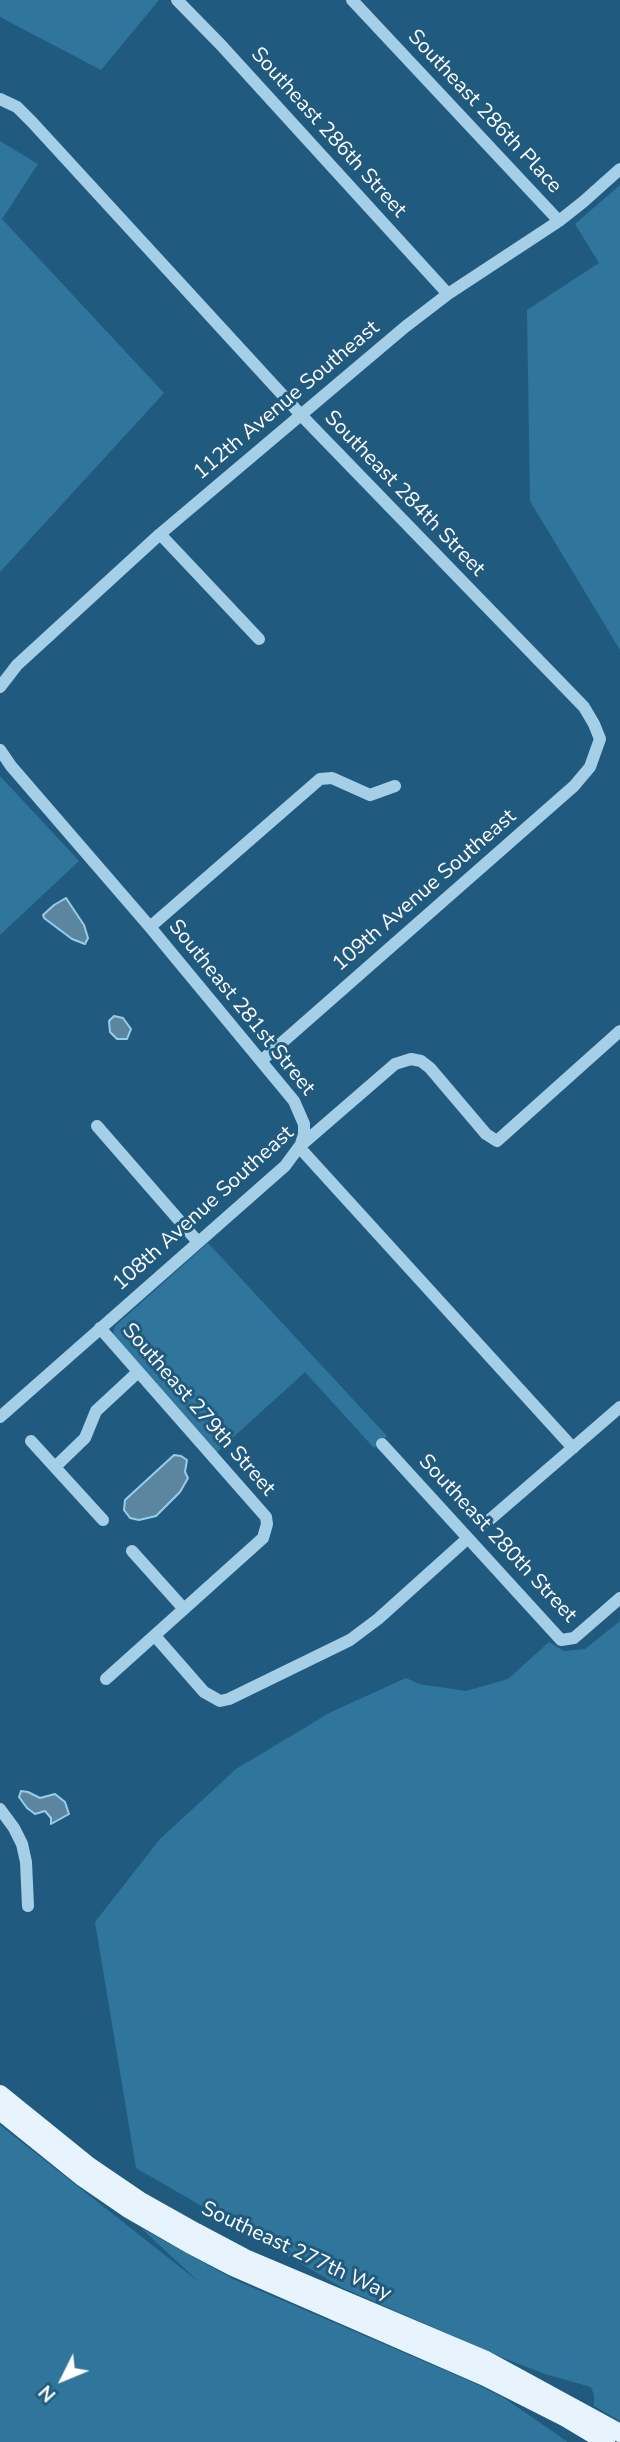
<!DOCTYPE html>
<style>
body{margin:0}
#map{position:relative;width:620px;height:2442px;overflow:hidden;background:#205b7f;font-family:"Nunito Sans",sans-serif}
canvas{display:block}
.north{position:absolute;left:28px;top:2344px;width:70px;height:70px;-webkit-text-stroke:5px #205b7f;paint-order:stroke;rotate:227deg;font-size:19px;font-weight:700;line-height:28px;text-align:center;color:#fff}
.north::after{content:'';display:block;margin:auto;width:24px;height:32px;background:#fff;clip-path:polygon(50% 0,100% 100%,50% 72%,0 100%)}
</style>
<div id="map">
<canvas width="620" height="2442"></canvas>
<div class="north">N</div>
</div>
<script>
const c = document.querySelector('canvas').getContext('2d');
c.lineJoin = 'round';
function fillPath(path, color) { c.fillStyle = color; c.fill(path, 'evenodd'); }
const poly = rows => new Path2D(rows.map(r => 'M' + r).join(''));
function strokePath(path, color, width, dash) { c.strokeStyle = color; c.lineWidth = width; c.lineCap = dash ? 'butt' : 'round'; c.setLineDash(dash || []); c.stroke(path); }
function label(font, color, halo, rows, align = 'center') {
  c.font = font + ' "Nunito Sans",sans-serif'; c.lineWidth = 6; c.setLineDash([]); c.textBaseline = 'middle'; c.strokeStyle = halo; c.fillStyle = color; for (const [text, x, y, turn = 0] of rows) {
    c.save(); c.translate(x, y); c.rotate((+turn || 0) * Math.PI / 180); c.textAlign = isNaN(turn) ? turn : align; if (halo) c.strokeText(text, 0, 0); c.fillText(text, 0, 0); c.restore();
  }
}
const green = poly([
 [0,0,159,0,101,70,0,17],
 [0,141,38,164,2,219,164,393,0,572],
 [620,185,620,650,530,501,527,310,599,263,575,224],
 [0,776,79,861,0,935],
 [208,1243,387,1436,374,1448,305,1372,216,1453,113,1334,115,1326],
 [620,1621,620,2421,594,2406,594,2395,591,2387,545,2374,506,2359,343,2288,136,2168,95,1922,160,1839,236,1769,331,1712,406,1678,419,1684,466,1691,508,1679,549,1642,564,1651,585,1649],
 [0,2125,199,2282,141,2228,235,2280,472,2382,504,2398,568,2442,0,2442]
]);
const water = poly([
 [66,898,84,925,88,938,85,944,72,939,44,918,43,915,54,905,66,898],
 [114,1016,123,1018,131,1029,127,1039,117,1039,110,1032,109,1021,114,1016],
 [174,1455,181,1456,187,1460,185,1472,188,1478,180,1492,156,1516,139,1520,130,1518,124,1510,125,1500,174,1455],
 [21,1791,28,1792,40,1798,55,1794,65,1802,69,1814,51,1824,51,1818,45,1811,35,1814,27,1808,19,1797,21,1791]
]);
const minor = poly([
 [177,0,221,45,448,294],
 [352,0,559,221],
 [0,99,17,107,32,122,301,415,584,707,594,724,600,739,590,767,574,786,261,1061],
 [160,534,259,639],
 [0,687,17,665,160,534,405,327,448,294,559,221,583,202,620,169],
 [0,750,11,766,150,927,294,1101,304,1124,304,1134,300,1147],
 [150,927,320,779,332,778,370,795,395,786],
 [97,1126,198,1242],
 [299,1147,573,1448],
 [100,1328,266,1517,267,1524,263,1538,106,1679],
 [0,1417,285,1166,299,1147,395,1064,411,1059,421,1061,430,1068,486,1134,497,1141,620,1031],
 [31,1441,103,1520],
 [382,1444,561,1640,574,1638,620,1598],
 [55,1467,85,1438,96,1411,138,1372],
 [487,1522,620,1407],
 [132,1551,184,1609],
 [155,1636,204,1692,220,1701,229,1699,350,1640,378,1619,467,1539],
 [0,1809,14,1828,22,1844,26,1862,28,1906]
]);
const major = poly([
 [0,2094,89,2166,139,2200,196,2232,245,2258,484,2359,620,2433],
 [0,2111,82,2177,130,2210,189,2244,233,2267,485,2377,566,2418,606,2442]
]);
const streetNames = [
 ["Southeast 286th Place",484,112,47],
 ["Southeast 286th Street",328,133,48],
 ["112th Avenue Southeast",287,401,-40],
 ["Southeast 284th Street",404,494,46],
 ["109th Avenue Southeast",425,891,-41],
 ["Southeast 281st Street",241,1008,51],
 ["108th Avenue Southeast",204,1209,-42],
 ["Southeast 279th Street",198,1410,49],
 ["Southeast 280th Street",497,1539,47],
 ["Southeast 277th Way",296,2252,25]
];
fillPath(green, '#30759b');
fillPath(water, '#5c86a0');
strokePath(water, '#98cde9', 2);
strokePath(minor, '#a5cfe7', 12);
strokePath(major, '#e7f4fd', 18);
label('21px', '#fff', '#205b7f', streetNames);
</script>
